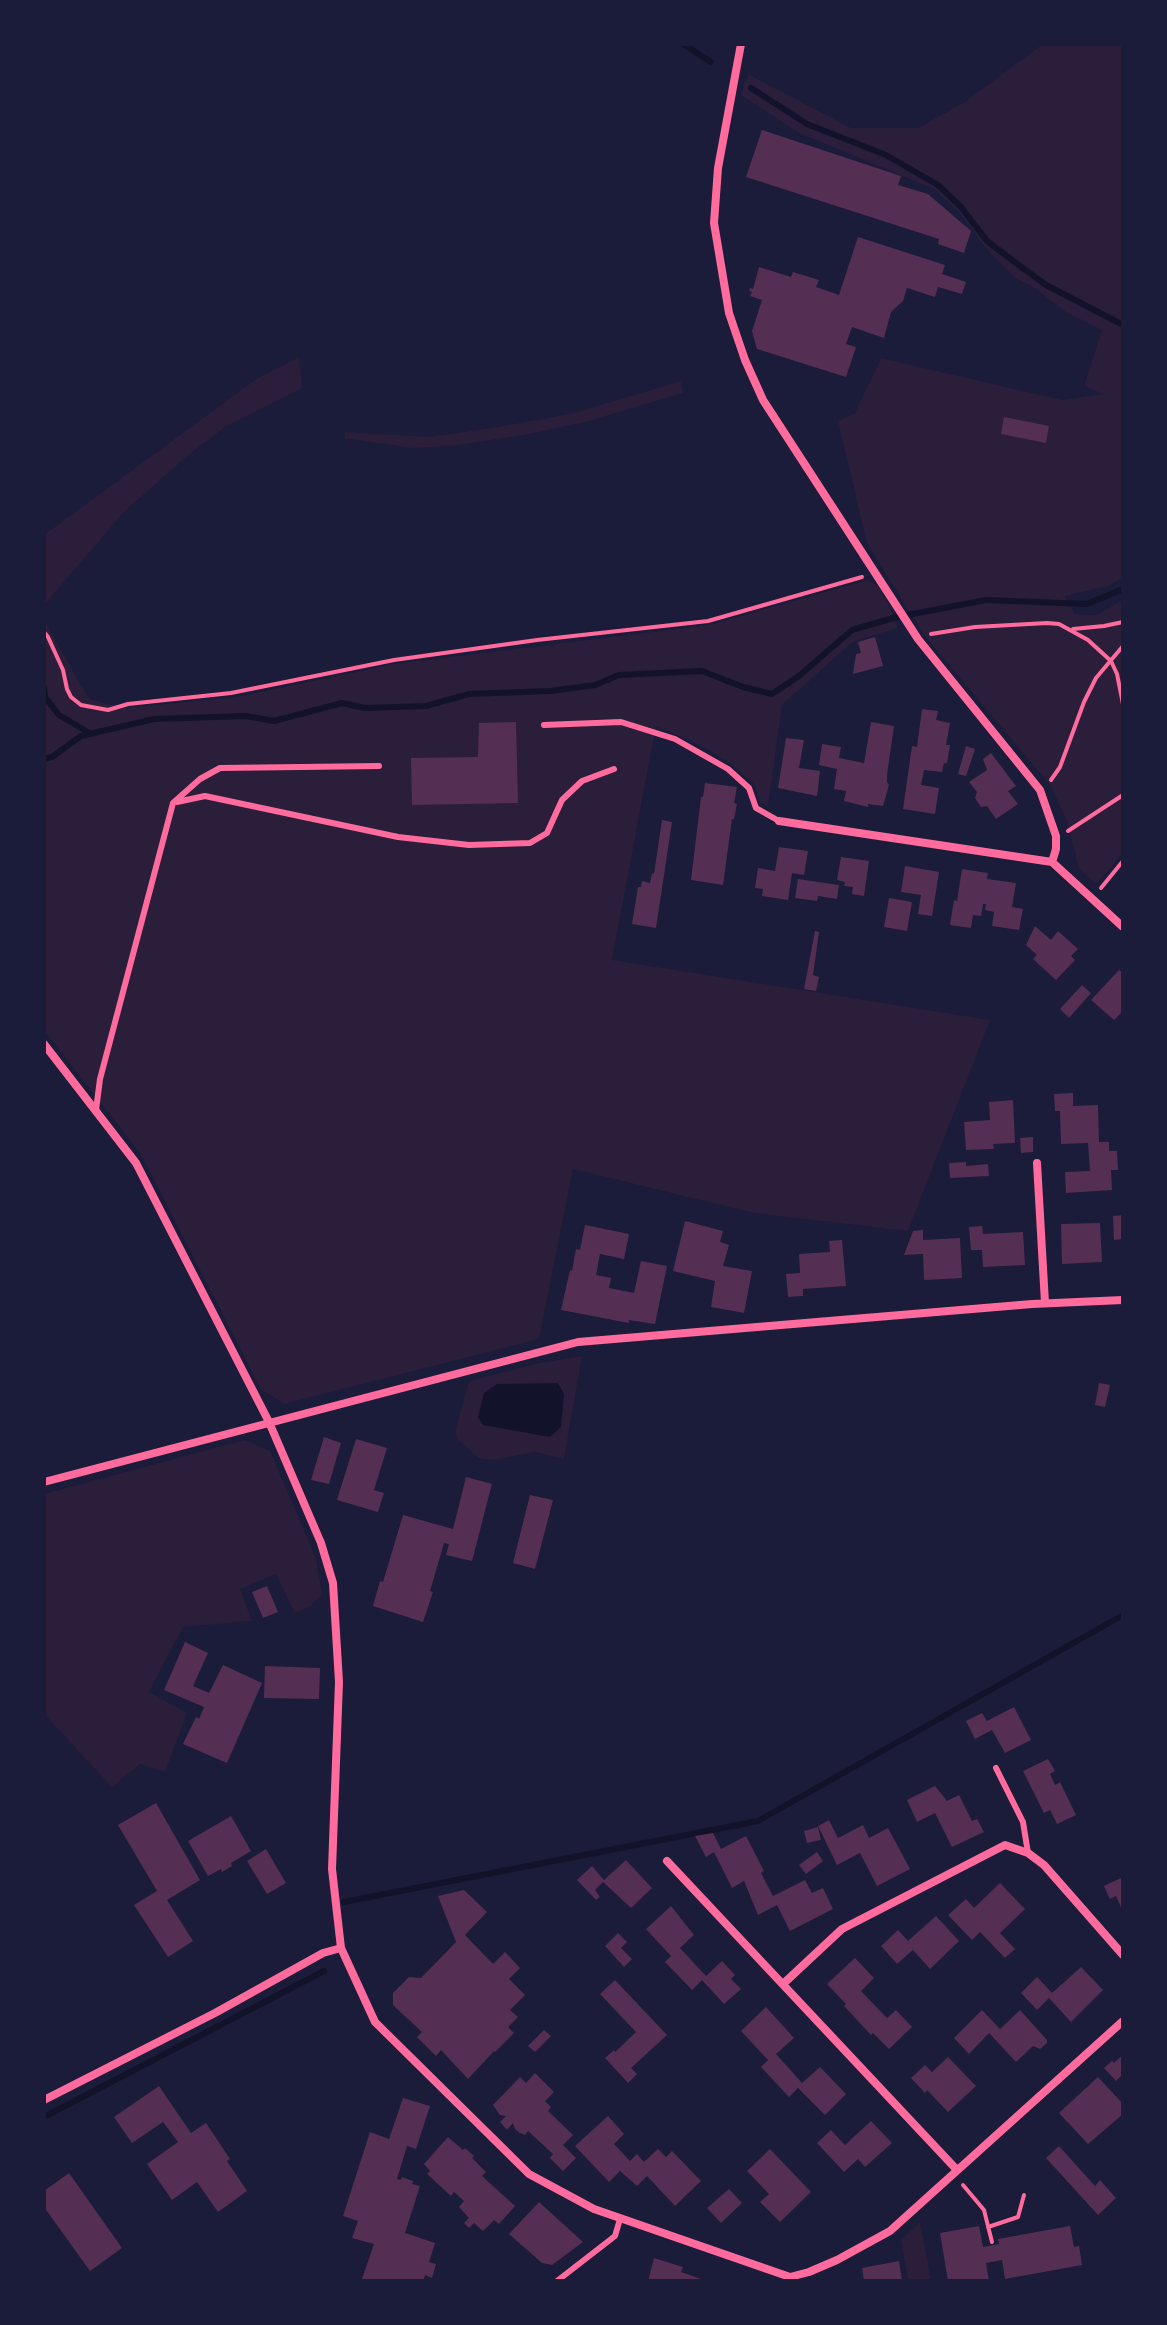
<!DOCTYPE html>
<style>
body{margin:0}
#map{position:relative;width:1167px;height:2325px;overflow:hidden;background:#1b1b3a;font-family:Jost,sans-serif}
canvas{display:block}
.frame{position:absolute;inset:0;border:46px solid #1b1b3a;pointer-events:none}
</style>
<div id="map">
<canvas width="1167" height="2325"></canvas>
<div class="frame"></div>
</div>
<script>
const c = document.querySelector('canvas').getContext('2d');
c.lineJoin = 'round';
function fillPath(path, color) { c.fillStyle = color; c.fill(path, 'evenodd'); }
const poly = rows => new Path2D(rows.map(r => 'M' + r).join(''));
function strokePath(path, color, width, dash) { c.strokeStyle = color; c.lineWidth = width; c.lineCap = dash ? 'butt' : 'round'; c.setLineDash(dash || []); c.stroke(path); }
const green = poly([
 [1043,44,1123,44,1123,577,1108,586,1065,596,1075,614,1097,615,1123,600,1123,853,1096,884,1079,869,1068,824,1051,786,924,635,867,543,838,421,855,413,881,358,1062,400,1103,394,1084,386,1102,330,1066,312,1033,287,1015,278,991,254,958,211,934,189,797,132,741,95,748,74,851,128,918,128,965,102],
 [299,357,302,388,225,427,186,457,124,512,44,605,44,535,255,380],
 [681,381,683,393,589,421,530,434,451,446,412,448,345,438,345,432,429,437,492,428,570,414],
 [868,580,878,586,889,605,898,628,854,641,782,705,768,806,760,802,754,784,730,763,700,745,656,726,612,960,990,1020,908,1231,754,1213,573,1169,539,1339,284,1404,261,1389,140,1153,44,1030,44,620,87,696,92,700,125,708,237,697,395,664,709,625],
 [582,1356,564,1459,535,1452,493,1460,479,1458,458,1440,455,1432,469,1381,540,1363],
 [245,1440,270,1451,316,1558,322,1594,311,1606,294,1613,276,1574,240,1589,252,1621,183,1627,149,1692,187,1713,165,1772,140,1764,112,1787,44,1714,44,1494],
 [920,2222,931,2281,908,2281,901,2240]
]);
const water = poly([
 [558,1383,564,1394,561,1427,550,1437,483,1425,478,1417,484,1393,497,1384]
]);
const stream = poly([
 [683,44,711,62],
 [751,88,807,124,886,155,938,185,961,207,987,241,1016,263,1046,285,1123,325],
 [44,688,45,697,59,715,91,734],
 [44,759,52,757,81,736,154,719,246,716,274,721,342,703,365,708,426,706,469,694,550,691,595,685,619,675,702,671,743,687,772,694,799,676,852,630,897,617,986,600,1087,604,1123,589],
 [344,1902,758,1821,1123,1615],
 [44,2117,324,1971]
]);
const building = poly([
 [762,130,901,176,898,185,928,194,971,231,964,253,938,244,939,239,746,177],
 [858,237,945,265,942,274,966,282,962,294,938,287,935,297,907,288,903,301,891,312,884,338,852,327,846,344,856,347,846,377,757,349,752,331,762,300,750,296,752,292,749,291,750,288,753,289,759,267,791,277,793,272,819,280,816,287,839,295],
 [1004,417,1049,426,1046,443,1001,434],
 [875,637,883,666,853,674,856,654,861,653,858,642],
 [922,709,938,711,936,720,950,723,946,745,950,745,947,763,944,763,942,772,924,770,921,785,939,788,935,814,903,809,912,746,917,747],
 [516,722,518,803,412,805,411,758,478,757,479,723],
 [871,722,894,726,887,775,887,782,889,785,883,806,868,804,868,807,844,801,846,791,834,789,837,769,819,765,822,744,841,747,839,758,864,763],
 [786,738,804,740,799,768,820,771,817,796,778,788],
 [966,746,975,749,966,776,958,774],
 [991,753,1016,786,1008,791,1018,804,996,819,987,806,981,807,975,798,977,792,969,782,987,770,983,759],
 [705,783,737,787,734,803,737,804,734,819,732,819,723,885,691,880,701,797,703,797],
 [662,820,672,822,656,928,632,924,638,887,641,887,642,881,650,883,652,873,654,874],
 [779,847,808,851,804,875,792,873,788,900,762,896,763,889,755,888,758,868,775,871],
 [841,857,869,861,864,896,852,894,853,887,844,886,845,882,837,880],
 [905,866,939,872,932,916,918,914,921,895,901,892],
 [962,869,988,873,987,879,1016,883,1012,907,1023,909,1019,930,992,926,994,912,985,910,986,904,983,904,981,916,973,915,971,928,950,925,954,900,957,901],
 [798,879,839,885,837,899,818,896,817,901,795,898],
 [889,898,912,902,907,931,884,927],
 [1035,926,1051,940,1058,931,1078,949,1071,956,1075,960,1056,980,1033,959,1037,955,1026,945],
 [815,931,819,932,813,975,819,977,816,991,804,989],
 [1119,970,1123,973,1123,1011,1114,1020,1091,1000],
 [1082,985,1091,993,1069,1018,1060,1009],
 [1073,1093,1073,1106,1098,1105,1099,1142,1109,1142,1109,1151,1117,1151,1118,1170,1111,1170,1112,1190,1066,1193,1065,1172,1090,1171,1088,1143,1061,1144,1060,1111,1055,1111,1054,1094],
 [1013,1100,1015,1143,993,1144,994,1149,966,1150,964,1122,990,1120,989,1102],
 [1033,1137,1033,1152,1021,1153,1020,1138],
 [966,1162,966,1166,988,1164,989,1176,950,1178,949,1163],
 [1123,1215,1123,1239,1114,1240,1113,1216],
 [685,1221,723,1231,720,1242,729,1245,723,1266,752,1271,744,1313,711,1307,715,1281,673,1271],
 [1100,1223,1102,1262,1062,1264,1061,1224],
 [585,1225,629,1234,624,1259,600,1254,596,1275,611,1278,609,1288,634,1293,641,1261,667,1266,655,1324,629,1320,629,1323,561,1310,570,1270,572,1271,576,1249,580,1250],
 [982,1226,983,1234,1023,1232,1025,1265,983,1267,982,1250,971,1250,969,1227],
 [923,1230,923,1240,960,1238,962,1278,924,1280,923,1254,904,1255,913,1231],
 [842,1240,846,1286,803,1289,803,1296,788,1297,786,1274,800,1273,799,1254,830,1252,829,1241],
 [1099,1383,1110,1385,1105,1407,1095,1405],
 [324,1437,341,1443,329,1484,311,1480],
 [356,1439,387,1448,374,1490,384,1493,378,1512,337,1500],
 [466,1477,492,1484,472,1561,446,1555,449,1544,444,1543,430,1591,433,1592,423,1622,373,1606,380,1581,383,1582,403,1515,453,1529],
 [530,1495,553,1500,535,1569,513,1563],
 [267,1586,278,1612,263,1618,252,1592],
 [185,1642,208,1653,193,1686,209,1693,223,1665,262,1683,227,1763,183,1744,196,1717,199,1719,204,1707,164,1690],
 [265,1666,320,1668,319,1699,264,1698],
 [1014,1707,1031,1740,1005,1753,992,1730,975,1739,966,1721,982,1713,987,1721],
 [1048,1759,1055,1771,1050,1774,1055,1785,1060,1782,1076,1815,1057,1824,1050,1810,1044,1813,1023,1771],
 [935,1786,947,1801,959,1795,972,1821,977,1819,984,1832,952,1847,935,1813,917,1822,907,1800],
 [156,1803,200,1880,167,1900,193,1941,168,1957,134,1905,157,1891,118,1825],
 [231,1816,251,1851,231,1863,232,1866,222,1872,221,1869,208,1876,188,1841],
 [829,1820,838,1838,863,1825,869,1838,888,1828,910,1869,877,1886,860,1853,837,1865,818,1826],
 [818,1827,821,1840,807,1843,804,1831],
 [713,1833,721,1849,746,1836,764,1871,761,1873,773,1896,805,1880,812,1893,823,1888,833,1909,790,1931,777,1905,758,1915,744,1881,732,1888,714,1852,706,1857,695,1836],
 [266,1849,286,1883,267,1894,247,1861],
 [817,1852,823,1861,806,1874,799,1865],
 [626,1860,652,1888,631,1908,603,1882,595,1890,600,1897,596,1900,577,1880,592,1866,604,1880],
 [1121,1878,1123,1882,1123,1912,1116,1896,1110,1899,1104,1886],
 [1000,1883,1025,1909,1000,1933,1015,1949,1005,1958,980,1932,972,1940,948,1915,966,1899,974,1908],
 [464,1890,487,1912,465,1935,493,1964,505,1952,520,1968,509,1979,525,1995,510,2010,518,2017,508,2027,514,2033,495,2052,494,2051,468,2079,441,2050,436,2056,417,2037,422,2032,393,2005,393,1993,409,1977,421,1978,456,1942,438,1896],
 [671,1906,694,1935,680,1948,706,1976,722,1961,735,1975,731,1979,741,1989,724,2004,702,1980,692,1990,665,1962,671,1956,646,1929],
 [936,1916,959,1941,930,1969,913,1950,897,1964,881,1946,898,1930,908,1941],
 [618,1933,627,1942,621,1948,632,1959,624,1967,605,1946],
 [855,1958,874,1978,861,1991,887,2018,896,2010,912,2027,889,2049,873,2033,871,2035,844,2006,846,2004,827,1984],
 [1081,1967,1103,1990,1071,2022,1049,1998,1037,2010,1021,1993,1037,1977,1052,1993],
 [615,1980,667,2035,631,2068,637,2074,628,2083,605,2058,614,2050,615,2052,636,2032,600,1994],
 [766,2007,794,2038,776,2054,802,2083,820,2067,846,2094,825,2115,798,2088,789,2097,761,2067,768,2060,741,2031],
 [982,2010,1000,2029,1020,2010,1047,2040,1047,2043,1040,2049,1033,2046,1016,2062,989,2033,969,2054,954,2038],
 [544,2030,551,2036,535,2052,528,2046],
 [1123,2055,1123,2074,1116,2081,1104,2068,1112,2061,1114,2063],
 [948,2057,976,2086,948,2112,927,2090,925,2093,911,2078,925,2065,932,2072],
 [535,2073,554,2092,545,2101,551,2107,548,2111,573,2135,563,2145,576,2158,563,2171,550,2158,553,2154,528,2131,525,2135,520,2133,515,2129,513,2123,507,2130,500,2122,506,2116,500,2115,493,2105,520,2077,526,2083],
 [1098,2077,1123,2104,1123,2114,1088,2144,1059,2113],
 [159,2086,191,2133,206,2123,230,2159,227,2161,247,2191,218,2212,197,2182,172,2200,147,2164,178,2142,163,2122,132,2143,114,2117],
 [403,2098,430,2106,416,2149,407,2146,397,2179,401,2180,402,2177,413,2181,412,2184,420,2186,405,2233,435,2243,429,2262,436,2264,432,2278,425,2275,423,2281,367,2281,362,2279,374,2244,352,2238,358,2221,343,2216,370,2132,389,2139],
 [608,2116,624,2134,614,2144,630,2161,637,2154,644,2162,658,2149,666,2157,672,2151,701,2181,675,2206,647,2176,637,2186,620,2171,609,2182,575,2146],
 [871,2121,892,2143,865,2167,858,2159,844,2172,817,2143,831,2130,845,2145],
 [448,2137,463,2150,465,2148,474,2156,472,2158,486,2172,482,2176,515,2206,499,2224,494,2220,483,2231,474,2223,469,2228,464,2223,469,2218,459,2207,464,2201,454,2192,451,2196,427,2174,430,2171,424,2164],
 [1059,2146,1095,2186,1100,2180,1116,2198,1098,2215,1046,2158],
 [770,2149,811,2192,780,2222,760,2202,769,2194,747,2171],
 [69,2173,122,2248,90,2271,44,2207,44,2191],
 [729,2189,742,2203,721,2223,707,2208],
 [539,2202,583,2242,552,2265,542,2263,509,2234],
 [979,2226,983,2247,999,2244,998,2239,1070,2226,1074,2247,1079,2246,1082,2265,1005,2279,1002,2260,986,2263,989,2281,948,2281,940,2233],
 [654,2258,683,2267,681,2272,707,2281,648,2281],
 [899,2261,902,2281,864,2281,862,2268]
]);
const path = poly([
 [1073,629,1104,626,1123,622],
 [44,632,48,637,63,670,67,689,71,697,81,705,108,710,128,704,231,693,394,660,537,640,708,621,862,577],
 [931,634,975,627,1047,623,1059,624,1088,640,1111,661,1117,674,1123,704],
 [1051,780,1060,767,1084,702,1096,678,1123,646],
 [1068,831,1123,795],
 [1101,888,1123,861],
 [963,2185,984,2210,992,2242],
 [988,2227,1018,2217,1024,2195]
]);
const service = poly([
 [544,725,621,722,675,739,728,769,749,788,756,808,779,821],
 [177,802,205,796,398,837,469,845,530,843,547,833,562,800,582,781,614,769],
 [96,1110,100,1079,173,803,200,779,220,768,379,766],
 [996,1768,1023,1822,1028,1853],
 [557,2281,615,2236,620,2219]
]);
const minor = poly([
 [741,44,718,168,714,223,729,313,745,360,763,400,918,639,1040,790,1056,836,1056,849,1052,862,1123,927],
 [779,821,1052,862],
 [44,1044,136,1163,269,1422,321,1543,333,1583,339,1682,332,1869,341,1948,375,2022,529,2174,594,2209,790,2277],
 [1037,1163,1045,1303],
 [44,1482,578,1342,1032,1304,1123,1300],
 [667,1861,957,2170],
 [783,1984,842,1929,1005,1845,1028,1853,1044,1865,1123,1955],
 [44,2100,215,2013,323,1953,341,1948],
 [790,2277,809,2272,837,2260,890,2231,1123,2021]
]);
fillPath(green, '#2a1e3b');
fillPath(water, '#12122b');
strokePath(stream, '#12122b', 6);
fillPath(building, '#542f53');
strokePath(path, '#ff6b9d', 4);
strokePath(service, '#ff6b9d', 6);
strokePath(minor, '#ff6b9d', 8);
</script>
